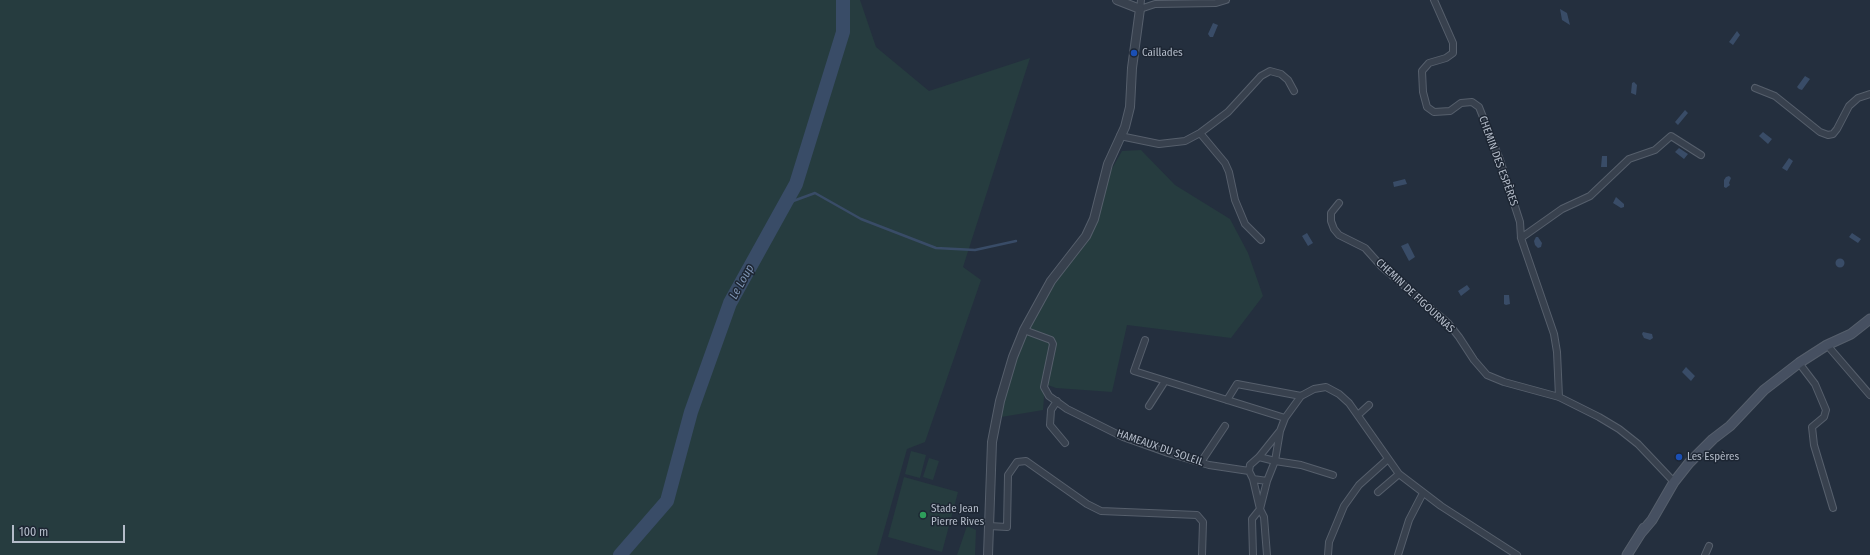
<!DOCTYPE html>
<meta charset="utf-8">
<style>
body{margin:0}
#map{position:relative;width:1870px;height:555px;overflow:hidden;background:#242f3e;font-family:"Fira Sans Condensed",sans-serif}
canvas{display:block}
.scale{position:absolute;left:12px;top:525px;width:113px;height:18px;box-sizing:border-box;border:2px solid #b4bcc9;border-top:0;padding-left:5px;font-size:12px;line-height:14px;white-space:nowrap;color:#b4bcc9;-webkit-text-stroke:3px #1d2633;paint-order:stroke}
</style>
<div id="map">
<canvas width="1870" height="555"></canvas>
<div class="scale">100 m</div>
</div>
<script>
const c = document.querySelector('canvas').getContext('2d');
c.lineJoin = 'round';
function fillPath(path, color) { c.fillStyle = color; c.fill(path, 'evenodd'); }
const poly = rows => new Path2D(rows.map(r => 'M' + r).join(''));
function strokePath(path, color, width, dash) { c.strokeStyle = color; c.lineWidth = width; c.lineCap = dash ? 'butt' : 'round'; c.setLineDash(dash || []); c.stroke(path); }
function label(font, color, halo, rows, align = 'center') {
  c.font = font + ' "Fira Sans Condensed",sans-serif'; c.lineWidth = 3; c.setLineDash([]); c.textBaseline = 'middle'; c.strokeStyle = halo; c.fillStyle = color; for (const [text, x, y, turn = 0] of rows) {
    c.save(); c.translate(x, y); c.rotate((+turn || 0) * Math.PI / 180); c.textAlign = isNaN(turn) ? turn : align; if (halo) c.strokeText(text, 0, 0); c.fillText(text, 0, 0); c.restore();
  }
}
const green = poly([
 [0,0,860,0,876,47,929,91,1030,58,963,267,981,280,925,442,907,449,877,555,0,555],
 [1141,150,1175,185,1230,219,1248,253,1263,296,1231,338,1127,325,1112,392,1056,388,1045,384,1043,410,1001,417,1003,397,1021,342,1053,271,1098,217,1110,172,1122,151],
 [911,451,926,455,920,478,905,474],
 [929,458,939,461,933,480,923,477],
 [904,477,958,492,942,552,888,537],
 [967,526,976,530,975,555,957,555]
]);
const water = poly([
 [1560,9,1567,13,1570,25,1562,20],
 [1213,23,1218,25,1213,37,1210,37,1208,34],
 [1737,31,1740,35,1733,45,1729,42],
 [1805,76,1810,79,1802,90,1799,89,1797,87],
 [1634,82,1637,85,1636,95,1631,93,1632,83],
 [1685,110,1688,113,1678,125,1675,122],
 [1763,132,1772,139,1768,144,1759,136],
 [1679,148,1688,154,1684,159,1675,152],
 [1602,156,1607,156,1607,167,1601,167],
 [1789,158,1793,161,1787,171,1782,168],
 [1729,176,1731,178,1729,183,1730,185,1726,188,1724,187,1724,180,1726,177],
 [1405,179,1407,184,1394,187,1393,182],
 [1616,197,1624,204,1624,207,1621,208,1613,203],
 [1307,233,1313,243,1308,246,1302,236],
 [1852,233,1861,239,1858,243,1849,237],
 [1536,237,1538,237,1542,243,1541,247,1538,248,1535,245,1534,241],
 [1408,243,1415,257,1409,261,1401,246],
 '1835.5 263a4.5 4.5 0 1 1 9 0a4.5 4.5 0 1 1-9 0Z',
 [1467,285,1470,289,1461,296,1458,291],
 [1504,295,1509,295,1510,304,1506,305,1504,304],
 [1643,332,1652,334,1653,338,1650,340,1644,338,1642,334],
 [1686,367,1695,376,1691,381,1682,372]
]);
const stream = poly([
 [785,204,815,193,861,219,936,248,975,250,1016,241]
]);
const river = poly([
 [620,555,667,501,691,412,730,303,796,184,843,32,843,0]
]);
const minor = poly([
 [1141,0,1140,9,1155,4,1216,3,1226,0],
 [1434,0,1453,43,1453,53,1446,58,1429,63,1422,71,1423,92,1427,107,1434,112,1450,111,1461,103,1472,102,1479,107,1500,160,1520,222,1521,238,1554,334,1557,352,1559,397],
 [1755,88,1775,96,1820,132,1828,135,1833,134,1837,129,1849,106,1858,98,1870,94],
 [1200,133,1225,163,1229,172,1235,200,1245,224,1261,240],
 [1120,136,1159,144,1185,141,1200,133,1228,112,1261,76,1270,71,1281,74,1288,80,1294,91],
 [1339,203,1331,213,1331,221,1334,229,1339,235,1365,248,1382,267,1448,323,1459,337,1474,360,1487,375,1504,382,1559,397,1599,417,1619,429,1638,444,1674,482],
 [1521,238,1562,209,1590,196,1629,159,1655,150,1671,136,1701,155],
 [1024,330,1051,340,1053,344,1044,387,1049,396,1067,409,1123,437,1168,453,1209,465,1249,471],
 [1145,340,1134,371,1285,418],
 [1827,345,1870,395],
 [1799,363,1815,384,1826,410,1824,417,1812,427,1814,445,1833,508],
 [1227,400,1237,384,1301,396],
 [1057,401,1051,410,1050,425,1065,443],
 [1149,406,1165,381],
 [1358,415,1369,405],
 [1259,457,1275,461,1267,481,1253,479,1249,471,1250,465,1259,457],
 [1259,457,1279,432],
 [1201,462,1225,426],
 [1333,475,1301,465,1275,461,1280,431,1285,418,1301,396,1314,389,1326,387,1339,394,1349,403,1399,474,1441,506,1517,555],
 [1253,479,1260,509,1264,517,1267,555],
 [1378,492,1399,474],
 [989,526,1007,527,1008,475,1017,462,1026,461,1087,504,1101,511,1197,515,1203,522,1202,555],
 [1253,555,1252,519,1260,509,1267,481],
 [1328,555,1329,542,1344,506,1359,485,1388,459],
 [1398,555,1409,520,1423,493],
 [1705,555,1709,546]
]);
const tertiary = poly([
 [988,555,992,442,1000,401,1013,357,1024,330,1051,281,1086,236,1094,219,1108,164,1125,127,1130,107,1132,68,1140,9,1117,0]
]);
const secondary = poly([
 [1641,533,1652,520,1674,482,1689,463,1713,439,1730,426,1764,390,1799,363,1827,345,1851,334,1870,319],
 [1627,555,1644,528]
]);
const markers = [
 [1134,53,4,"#1a4fb4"],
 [1679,457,4,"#1a4fb4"],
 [923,515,4,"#2e9e5b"]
];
const poiNames = [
 ["Caillades",1142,53],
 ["Les Espères",1687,457],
 ["Stade Jean",931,509],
 ["Pierre Rives",931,522]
];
const streetNames = [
 ["CHEMIN DES ESPÈRES",1498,161,70],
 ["CHEMIN DE FIGOURNAS",1415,296,43],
 ["HAMEAUX DU SOLEIL",1160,448,19]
];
const waterNames = [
 ["Le Loup",742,282,-61]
];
fillPath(green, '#263c3f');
fillPath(water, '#394c67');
strokePath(stream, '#394c67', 2.5);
strokePath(river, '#394c67', 14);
strokePath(minor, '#565f6c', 8);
strokePath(tertiary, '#565f6c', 10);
strokePath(secondary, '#565f6c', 11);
strokePath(minor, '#38414e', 6);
strokePath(tertiary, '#38414e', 8);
strokePath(secondary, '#465061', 9);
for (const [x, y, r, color] of markers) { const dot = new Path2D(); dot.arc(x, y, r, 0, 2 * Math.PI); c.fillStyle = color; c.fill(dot); strokePath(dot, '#1d2633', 1.5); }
label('11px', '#b4bcc9', '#1d2633', poiNames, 'left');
label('11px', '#b4bcc9', '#1d2633', streetNames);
label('italic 12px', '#7c92b1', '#1d2633', waterNames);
</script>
